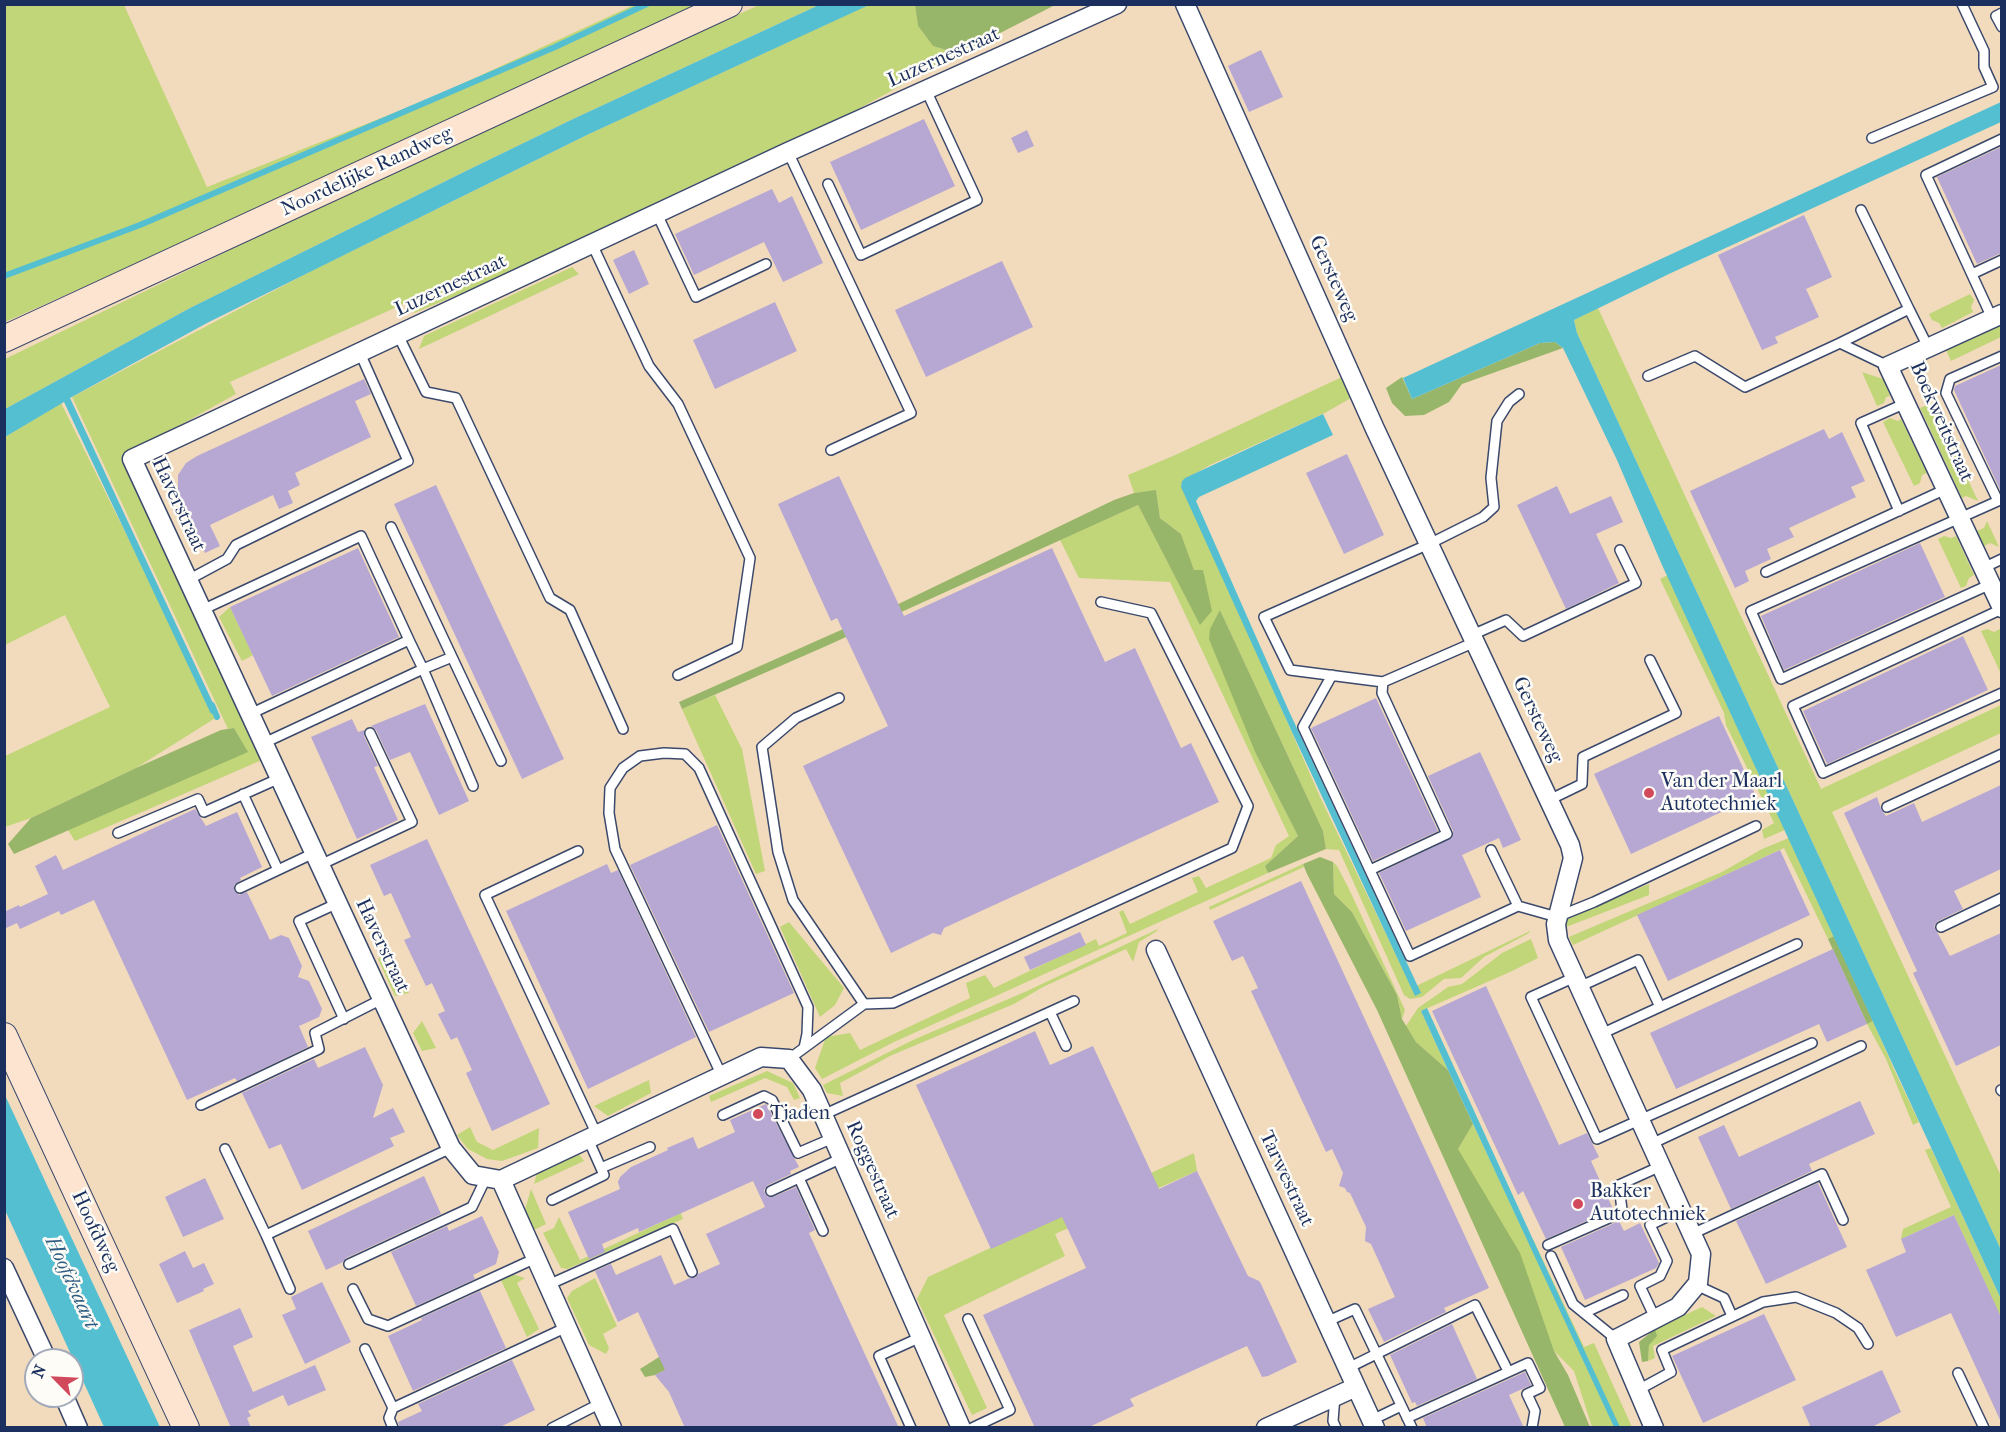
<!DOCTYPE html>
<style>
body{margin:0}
#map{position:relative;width:2006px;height:1432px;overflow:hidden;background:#f2dbbc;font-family:"IM FELL French Canon",serif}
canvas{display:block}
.frame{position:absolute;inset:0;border:6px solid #1b2f5e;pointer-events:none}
.north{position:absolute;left:24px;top:1348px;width:60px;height:60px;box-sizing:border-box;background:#fdfcf7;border:2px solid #a3aaba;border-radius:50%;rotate:294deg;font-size:16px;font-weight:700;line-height:24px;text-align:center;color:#1b2f5e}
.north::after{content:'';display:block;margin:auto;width:21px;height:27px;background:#d1495b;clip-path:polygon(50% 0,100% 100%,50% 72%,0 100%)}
</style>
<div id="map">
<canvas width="2006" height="1432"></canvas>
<div class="frame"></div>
<div class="north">N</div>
</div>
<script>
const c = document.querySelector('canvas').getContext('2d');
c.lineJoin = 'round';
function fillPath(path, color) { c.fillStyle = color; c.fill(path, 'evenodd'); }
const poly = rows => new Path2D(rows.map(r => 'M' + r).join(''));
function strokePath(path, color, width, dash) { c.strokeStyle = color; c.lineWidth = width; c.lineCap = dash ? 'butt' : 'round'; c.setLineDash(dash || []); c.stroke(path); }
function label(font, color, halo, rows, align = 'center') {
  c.font = font + ' "IM FELL French Canon",serif'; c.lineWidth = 5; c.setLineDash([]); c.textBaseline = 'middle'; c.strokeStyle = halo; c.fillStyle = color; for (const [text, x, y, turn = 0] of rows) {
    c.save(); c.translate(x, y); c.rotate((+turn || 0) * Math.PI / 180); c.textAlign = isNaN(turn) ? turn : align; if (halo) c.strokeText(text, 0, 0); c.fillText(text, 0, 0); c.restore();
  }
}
const green = poly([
 [4,5,124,5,207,187,429,99,634,5,701,5,250,213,5,322],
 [759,5,819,5,573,119,470,169,190,308,5,409,5,359,261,235],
 [868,5,915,5,918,26,933,46,959,54,849,114,686,188,497,279,414,313,408,302,230,382,236,394,121,458,244,715,262,760,75,841,68,830,247,751,234,728,228,729,72,397,315,269,589,134],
 [572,267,579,274,419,349,424,336],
 [1970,294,1974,300,1971,307,1973,312,1942,328,1939,323,1932,320,1929,314],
 [1598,308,1821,789,2001,705,2001,733,1832,812,2001,1176,2001,1250,1577,333,1574,320],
 [2001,323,2001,337,1951,361,1946,350],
 [1862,372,1883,379,1890,396,1886,397,1884,403,1877,406],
 [1342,377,1351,398,1323,414,1210,465,1182,481,1320,797,1412,988,1530,931,1529,933,1484,957,1461,978,1444,979,1422,997,1410,999,1404,995,1339,850,1326,849,1323,831,1220,610,1256,754,1298,836,1265,866,1268,873,894,1042,822,1079,815,1068,826,1037,850,1033,860,1050,970,998,966,983,985,975,994,988,1096,939,1099,946,1127,933,1119,912,1123,910,1130,924,1198,892,1192,878,1199,876,1206,888,1271,858,1276,845,1289,836,1170,582,1079,578,1060,540,1138,505,1200,624,1194,571,1181,534,1160,518,1156,491,1134,493,1128,475,1173,456],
 [61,403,217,717,136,768,31,818,5,827,5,756,110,707,65,615,5,645,5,437],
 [1932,403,1978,501,1966,496,1962,498,1920,408],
 [1890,418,1898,421,1901,419,1927,473,1922,475,1920,483,1914,486,1883,422],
 [1987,521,1999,547,1990,543,1984,546,1977,531,1984,528],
 [1944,536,1951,538,1956,536,1974,575,1969,578,1966,586,1961,588,1938,539],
 [1668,575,1785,830,1764,839,1762,830,1774,823,1726,725,1724,713,1660,579],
 [230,607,253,655,242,661,219,617],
 [1987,629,1994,632,2000,629,2001,633,2001,674,1981,631],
 [715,695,742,749,765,871,756,874,682,709],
 [1789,838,1834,936,1828,939,1784,848,1573,945,1569,937,1722,872,1762,849],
 [1333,862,1337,866,1349,889,1405,1010,1402,1019,1397,995,1352,912,1334,894],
 [1303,864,1304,867,1210,910,1209,907],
 [1649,884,1649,895,1566,927,1568,918],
 [789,922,844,988,835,1005,820,1017,780,927],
 [1158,929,1157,931,1139,942,1133,962,1126,949,1043,987,1014,1004,892,1055,840,1083,843,1096,827,1093,823,1085,913,1040,1027,991],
 [1531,939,1538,958,1510,972,1421,1011,1448,1070,1416,1042,1406,1026,1418,1008,1448,987,1462,984,1502,953],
 [388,950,409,993,395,996,378,959],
 [422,1021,436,1048,422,1051,413,1033],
 [1873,1021,1897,1076,1919,1122,1913,1125,1886,1059,1867,1024],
 [767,1071,793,1083,800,1098,794,1100,787,1087,765,1078,711,1102,709,1096],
 [649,1080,651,1093,608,1116,594,1106],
 [1473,1124,1528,1241,1533,1239,1584,1347,1594,1343,1632,1427,1592,1427,1574,1371,1554,1351,1458,1149],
 [470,1127,477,1142,493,1150,539,1128,538,1148,502,1161,487,1159,468,1149,457,1135],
 [1931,1148,2001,1299,2001,1318,1954,1215,1901,1239,1903,1229,1951,1207,1925,1150],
 [1194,1153,1197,1171,1055,1234,1065,1256,944,1315,987,1408,972,1415,917,1299,928,1277],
 [579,1154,584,1161,534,1184,537,1173],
 [531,1189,546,1224,534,1230,525,1210],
 [681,1213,683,1219,567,1269,561,1268,543,1233,554,1228,559,1217,580,1260],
 [512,1274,525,1278,517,1283,539,1329,527,1337,501,1280],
 [595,1278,617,1326,603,1334,609,1348,606,1354,589,1345,567,1298,572,1291],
 [1702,1307,1716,1316,1653,1346,1655,1358,1648,1361,1649,1345,1655,1329]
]);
const forest = poly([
 [915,5,915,4,1055,5,959,54,933,46,918,26],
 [1555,342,1563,348,1462,384,1449,402,1424,415,1405,416,1392,403,1386,388,1402,377,1412,399,1540,343],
 [1156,490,1160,518,1181,534,1194,570,1203,570,1212,611,1200,625,1138,505,824,647,682,709,679,702,886,610,1114,500,1134,493],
 [1220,610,1323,831,1326,849,1268,873,1265,866,1298,836,1256,754,1209,639,1210,629],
 [234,728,248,752,14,854,8,844,31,818,136,768,221,730],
 [1320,857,1333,862,1334,894,1352,912,1397,995,1402,1019,1416,1042,1448,1070,1473,1124,1458,1149,1520,1253,1554,1351,1568,1375,1590,1427,1565,1427,1377,1010,1307,874,1303,864],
 [1834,936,1873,1021,1867,1024,1828,939],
 [1655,1329,1657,1336,1649,1345,1648,1361,1642,1362,1639,1342],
 [659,1357,694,1357,655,1375,645,1377,640,1369]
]);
const water = poly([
 [819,5,869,5,589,134,455,200,207,323,70,398,213,703,215,711,211,714,64,402,5,437,5,409,190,308,470,169,573,119],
 [2001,102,2001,122,1671,273,1574,320,1577,333,2001,1250,2001,1299,1662,565,1617,460,1563,348,1555,342,1540,343,1412,399,1403,378],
 [1323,414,1333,435,1199,497,1196,501,1288,709,1421,993,1415,996,1291,730,1181,487,1182,481,1185,478],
 [1427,1008,1541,1257,1620,1427,1614,1427,1448,1070,1421,1011],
 [4,1093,52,1196,160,1427,104,1427,5,1210]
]);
const stream = poly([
 [4,276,140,225,555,47,647,4],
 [212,705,217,717]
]);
const building = poly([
 [1261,50,1283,97,1249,112,1228,66],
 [924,119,955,186,861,230,830,162],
 [1027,130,1034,146,1018,153,1011,138],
 [2001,147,2001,253,1977,264,1937,177],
 [772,189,779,203,792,196,823,263,783,282,764,242,694,275,675,234],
 [1804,215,1832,277,1806,289,1819,317,1775,337,1778,343,1762,350,1718,255],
 [634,250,649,284,629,294,613,260],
 [1002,261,1033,327,926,377,895,310],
 [775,302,797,351,715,389,693,340],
 [2001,365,2001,492,1954,390,1955,386],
 [364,379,371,394,355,401,371,437,295,473,300,485,288,491,293,503,279,509,273,495,210,525,220,546,205,553,178,493,178,475,186,463,197,456],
 [1824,429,1829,439,1842,432,1865,481,1851,487,1856,497,1789,528,1794,537,1767,549,1771,559,1745,571,1749,581,1735,588,1690,491],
 [1347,454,1384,535,1344,554,1306,473],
 [839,476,904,616,1052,548,1105,662,1135,648,1181,748,1191,743,1219,802,944,928,941,935,933,933,891,953,803,766,888,726,837,618,831,621,778,504],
 [436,485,564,759,522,779,394,504],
 [1557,486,1570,514,1611,496,1623,522,1596,534,1619,583,1566,609,1517,505],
 [1920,543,1945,597,1784,670,1761,616],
 [358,548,399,637,272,696,230,607],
 [1963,636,1988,690,1827,764,1803,711],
 [1376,698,1438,831,1373,861,1311,728],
 [425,704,469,801,439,815,410,752,390,760,376,730,371,726],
 [1719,716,1756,796,1631,854,1594,774],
 [352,719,358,732,364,730,364,736,378,766,374,767,398,820,357,839,311,737],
 [1480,752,1521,840,1503,848,1499,838,1462,855,1481,897,1406,931,1379,873,1452,838,1453,831,1428,776],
 [2001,785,2001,869,1954,891,1963,909,1938,921,1934,926,1950,956,2001,933,2001,1045,1956,1066,1913,973,1917,971,1844,813,1877,797,1881,809,1886,816,1914,803,1922,822],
 [195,809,206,826,237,812,262,867,240,878,241,880,234,885,234,890,239,895,247,892,270,940,281,935,289,938,302,966,298,977,309,981,322,1009,319,1017,299,1026,308,1047,237,1081,235,1078,187,1100,94,900,61,915,59,911,20,929,17,923,4,929,4,912,19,905,20,907,48,894,35,866,56,855,63,870],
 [717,825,794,993,709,1032,630,865],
 [427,839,550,1104,492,1131,466,1073,472,1070,457,1037,451,1040,438,1014,445,1011,432,983,426,986,404,940,411,937,391,893,384,896,370,865],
 [1780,850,1810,915,1668,981,1637,915],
 [607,864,611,873,618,870,696,1037,588,1089,506,911],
 [1301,881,1489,1288,1444,1308,1446,1312,1384,1342,1368,1309,1395,1297,1371,1244,1365,1241,1366,1227,1350,1193,1347,1192,1345,1188,1339,1186,1343,1173,1332,1149,1326,1152,1251,991,1258,988,1243,956,1232,961,1213,921],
 [1080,932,1086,945,1030,970,1024,957],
 [1833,949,1867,1024,1827,1042,1819,1024,1676,1089,1650,1033],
 [1486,986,1559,1145,1587,1133,1599,1157,1591,1161,1613,1209,1546,1239,1523,1191,1518,1195,1432,1011],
 [1035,1031,1050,1065,1093,1046,1159,1189,1197,1171,1248,1276,1259,1281,1261,1284,1297,1362,1268,1376,1262,1377,1247,1346,1130,1399,1134,1406,1087,1428,1035,1428,983,1315,1086,1268,1062,1217,991,1249,916,1085],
 [365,1047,383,1085,373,1118,393,1108,405,1132,390,1138,394,1146,302,1190,281,1144,269,1149,242,1093,314,1059,318,1068],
 [1860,1101,1875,1134,1809,1164,1812,1171,1731,1209,1698,1137,1724,1125,1739,1157],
 [766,1104,799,1167,790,1171,791,1174,768,1185,764,1190,765,1193,768,1197,773,1197,796,1187,815,1230,809,1233,899,1428,685,1428,669,1392,655,1375,665,1370,638,1312,618,1322,595,1271,611,1264,616,1275,661,1255,674,1285,690,1278,695,1278,698,1274,720,1264,706,1234,765,1207,753,1181,639,1232,638,1228,602,1244,605,1252,589,1259,568,1212,620,1189,618,1182,620,1177,631,1167,668,1150,667,1148,693,1137,698,1149,735,1132,730,1120],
 [424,1176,441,1214,346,1258,343,1262,326,1270,308,1231],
 [205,1178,224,1219,183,1237,165,1197],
 [1818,1183,1847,1247,1766,1284,1736,1221],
 [1954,1215,2001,1317,2001,1422,1951,1313,1896,1337,1866,1270,1906,1252,1901,1239],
 [482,1216,499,1252,496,1264,473,1275,475,1279,416,1306,391,1252,447,1226,449,1231],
 [1619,1221,1624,1231,1640,1223,1659,1263,1656,1268,1585,1300,1561,1247],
 [185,1251,193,1268,204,1263,214,1284,203,1289,204,1291,177,1303,159,1264],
 [322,1282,351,1342,305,1364,282,1315,296,1309,291,1297],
 [480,1291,506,1348,413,1391,388,1336,422,1320,421,1318],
 [240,1308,253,1337,233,1346,253,1392,315,1365,326,1390,288,1406,283,1395,248,1411,251,1416,247,1418,251,1428,231,1428,189,1330],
 [1764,1314,1796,1380,1703,1423,1672,1356],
 [1452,1324,1477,1379,1417,1406,1415,1402,1412,1403,1390,1355],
 [512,1360,535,1410,498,1428,400,1428,398,1422,422,1411,418,1404],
 [1882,1370,1901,1412,1870,1428,1811,1428,1802,1407],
 [1525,1372,1531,1385,1509,1395,1524,1428,1427,1428,1423,1418]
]);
const lane = poly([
 [2002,13,1996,16,2002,27],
 [1872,138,1993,87,1984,67,1984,51,1962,4],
 [788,152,911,413,831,450],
 [828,184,861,255,977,200,926,90],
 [1861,210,1909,309],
 [657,214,696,297,766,264],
 [592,244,649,366,678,404,750,558,737,647,678,675],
 [1972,274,2002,260],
 [1992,318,1926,175,2002,139],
 [398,335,426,392,456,398,550,598,570,610,623,729],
 [1840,343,1909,309,1928,347],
 [1648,376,1695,356,1745,387,1840,343,1888,366],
 [1899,511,1861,423,1906,403],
 [391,527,452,657],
 [1983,568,2002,559],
 [1766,572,1946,489],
 [188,580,227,559,236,545,408,461,360,353],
 [1991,584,1781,679,1751,611,1998,501,1946,393,1950,379,2002,356],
 [2002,609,1793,706,1823,773,2002,693],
 [202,610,361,536,409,640,250,714],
 [1472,635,1506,620,1523,636,1636,583,1620,550],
 [1475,642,1383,682,1290,670,1264,617,1429,544,1483,517,1494,507,1491,478,1497,421,1509,402,1519,394],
 [1332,675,1303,727,1410,956,1518,906,1557,917,1594,902,1756,826],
 [839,698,796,718,762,747,778,852,793,900,864,1004],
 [264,743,423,669,409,640],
 [473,786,423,669,452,657,501,761],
 [1549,800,1582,784,1583,757,1676,713,1650,660],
 [1887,807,2002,754],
 [118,833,198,799,204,812,280,778],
 [1491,850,1518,906],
 [578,851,485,895,597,1135],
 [320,865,412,822,370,733],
 [278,870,314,853],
 [1370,870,1447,834,1382,693,1383,682],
 [240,888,278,870,243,794],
 [338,903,299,921,344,1019],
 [1941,927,2002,898],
 [1575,977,1531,997,1597,1139,1812,1043],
 [1579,987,1638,960,1660,1007],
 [1050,1012,1066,1046],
 [1601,1034,1797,944],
 [789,1059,864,1004,893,1003,1232,848,1248,806,1151,613,1101,602],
 [722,1076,615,849,609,813,610,788,623,768,640,756,664,753,685,754,699,768,808,1007,807,1034,804,1048],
 [2001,1090,2002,1091],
 [201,1105,319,1049,315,1033,382,999],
 [723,1115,764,1096,772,1100,798,1153,833,1138],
 [823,1115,1074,1001],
 [1651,1144,1861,1046],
 [225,1149,266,1235,451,1148],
 [601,1168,650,1147],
 [799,1178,823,1231],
 [771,1191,842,1158],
 [552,1200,604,1175,588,1139],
 [1692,1234,1822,1174,1843,1220],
 [266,1235,290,1289],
 [1548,1245,1616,1215,1622,1210,1619,1185,1661,1166],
 [1551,1256,1573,1304,1616,1339],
 [349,1264,472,1207,486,1178],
 [548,1285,673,1229,692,1272],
 [1696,1285,1724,1298,1732,1316],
 [353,1289,368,1319,388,1326,536,1258],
 [1584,1313,1623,1295],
 [1655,1318,1640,1286,1660,1276,1667,1261,1650,1225,1681,1210],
 [968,1319,1010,1410,972,1428],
 [1326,1322,1355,1309,1412,1428],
 [365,1349,393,1408,567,1327],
 [1348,1368,1475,1305,1506,1367],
 [1958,1373,1984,1428],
 [1638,1390,1671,1372,1662,1350,1763,1302,1796,1297,1836,1313,1858,1328,1868,1344],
 [1335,1396,1333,1421,1336,1428],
 [393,1408,389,1418,393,1428],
 [1407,1418,1528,1363,1540,1388,1527,1394,1535,1411,1532,1428],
 [1372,1420,1401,1406],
 [552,1428,601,1403],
 [911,1428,879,1356,921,1337]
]);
const street = poly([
 [1185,4,1375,429,1570,845,1573,858,1556,924,1558,940,1701,1254,1698,1283,1678,1307,1616,1339,1654,1428],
 [2002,314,1888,366,2002,608],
 [1156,950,1375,1428],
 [501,1180,761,1057,789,1059,812,1090,961,1428],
 [4,1268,47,1360],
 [64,1396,78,1428],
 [612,1428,501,1180,473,1175,451,1148,132,459,788,152,1117,4],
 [1266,1428,1356,1387]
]);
const secondary = poly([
 [4,339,729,4],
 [4,1036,186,1428]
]);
const markers = [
 [1649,793,6,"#d1495b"],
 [758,1114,6,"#d1495b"],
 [1578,1204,6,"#d1495b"]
];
const streetNames = [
 ["Luzernestraat",944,58,-24],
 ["Noordelijke Randweg",367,172,-25],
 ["Gersteweg",1333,279,66],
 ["Luzernestraat",451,286,-25],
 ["Boekweitstraat",1941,422,66],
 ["Haverstraat",178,505,65],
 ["Gersteweg",1537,720,65],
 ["Haverstraat",382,946,65],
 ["Roggestraat",872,1170,66],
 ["Tarwestraat",1286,1179,65],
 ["Hoofdweg",95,1232,65]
];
const poiNames = [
 ["Van der Maarl",1661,782],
 ["Autotechniek",1661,805],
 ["Tjaden",770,1114],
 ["Bakker",1590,1192],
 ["Autotechniek",1590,1215]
];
const waterNames = [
 ["Hoofdvaart",71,1283,65]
];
fillPath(green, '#c1d579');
fillPath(forest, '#98b669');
fillPath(water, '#55bfd2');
strokePath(stream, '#55bfd2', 6);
fillPath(building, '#b7a7d3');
strokePath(lane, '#3b496c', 12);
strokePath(street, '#3b496c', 21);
strokePath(secondary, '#3b496c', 28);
strokePath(lane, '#fff', 9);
strokePath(street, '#fff', 18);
strokePath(secondary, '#fde4d0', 26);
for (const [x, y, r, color] of markers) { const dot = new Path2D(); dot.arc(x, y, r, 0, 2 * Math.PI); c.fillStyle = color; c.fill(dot); strokePath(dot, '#fdfcf7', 2); }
label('20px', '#1b2f5e', '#fdfcf7', streetNames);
label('20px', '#1b2f5e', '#fdfcf7', poiNames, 'left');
label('italic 21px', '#2c5a81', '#fdfcf7', waterNames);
</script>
